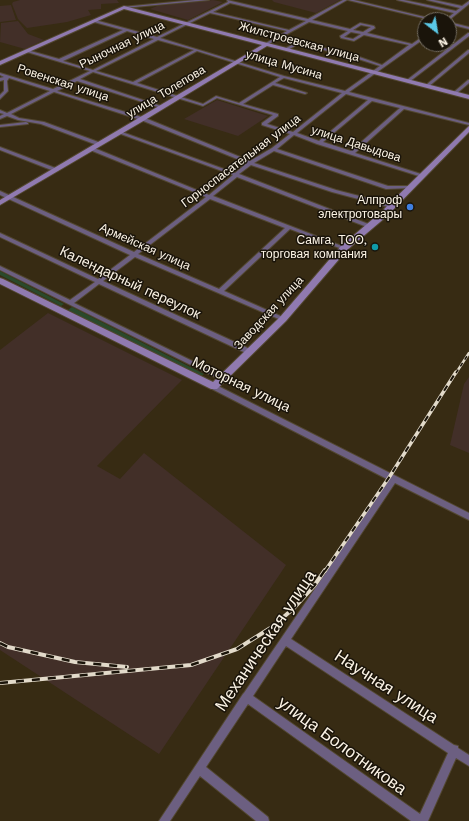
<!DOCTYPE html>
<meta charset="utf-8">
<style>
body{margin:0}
#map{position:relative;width:469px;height:821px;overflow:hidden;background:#372b13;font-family:"Work Sans",sans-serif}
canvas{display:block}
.north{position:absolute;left:417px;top:12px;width:40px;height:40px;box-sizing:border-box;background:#1a140a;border:1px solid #746d62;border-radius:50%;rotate:149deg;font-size:11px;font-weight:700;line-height:16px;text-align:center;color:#fbf3e5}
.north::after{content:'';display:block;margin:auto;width:14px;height:18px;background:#5ac8e6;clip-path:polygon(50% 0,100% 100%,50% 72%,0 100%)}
</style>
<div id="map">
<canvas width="469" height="821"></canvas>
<div class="north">N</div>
</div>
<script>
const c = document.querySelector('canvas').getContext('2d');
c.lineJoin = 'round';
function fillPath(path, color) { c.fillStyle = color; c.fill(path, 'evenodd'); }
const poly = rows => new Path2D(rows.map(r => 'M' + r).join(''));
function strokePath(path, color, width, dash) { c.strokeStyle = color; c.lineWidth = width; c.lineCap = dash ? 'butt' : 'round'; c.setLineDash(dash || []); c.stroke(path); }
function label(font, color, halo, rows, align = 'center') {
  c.font = font + ' "Work Sans",sans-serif'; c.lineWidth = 3; c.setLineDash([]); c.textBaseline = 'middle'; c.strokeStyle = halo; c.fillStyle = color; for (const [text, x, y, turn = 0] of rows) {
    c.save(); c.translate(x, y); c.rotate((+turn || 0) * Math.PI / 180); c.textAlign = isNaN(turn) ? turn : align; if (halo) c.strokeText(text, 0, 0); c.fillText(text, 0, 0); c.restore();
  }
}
const industrial = poly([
 [20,0,117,0,119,3,101,4,101,9,88,10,91,15,67,22,27,28,18,19,12,4,13,2],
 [213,0,223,2,188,20,150,9,157,6],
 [272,0,340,0,316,13,274,2],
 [11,5,16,20,0,22,0,6],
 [18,21,28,34,44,40,25,49,0,42,1,23],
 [217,100,268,116,238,136,184,119],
 [48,313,182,380,97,466,120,479,144,453,286,565,159,754,0,650,0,350],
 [469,377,469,453,450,445,464,384]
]);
const green = poly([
 [0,271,64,304,61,306,0,275],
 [72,307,204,374,200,377,68,310]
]);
const street = poly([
 [195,0,209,0,124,8,122,7,195,0],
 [227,0,308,19,343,0,347,0,312,20,350,29,360,23,374,26,375,28,367,33,412,44,425,35,425,38,349,92,469,123,469,125,404,109,355,153,424,175,424,177,422,177,317,144,294,135,277,149,388,186,413,186,413,187,411,188,386,189,274,151,254,163,336,190,394,205,394,207,392,208,332,192,251,165,239,174,371,225,371,227,367,227,237,177,213,196,347,248,346,249,342,249,290,229,224,291,285,318,286,319,285,320,281,320,135,257,103,281,252,350,253,352,252,354,248,354,99,284,74,303,225,377,226,379,223,381,0,270,0,266,2,267,70,300,95,282,0,237,0,233,98,279,130,255,0,195,0,191,134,252,206,197,90,150,90,148,94,148,209,195,233,175,118,133,122,132,235,173,247,163,141,120,54,92,11,114,19,118,44,122,101,143,101,145,97,145,41,124,18,120,7,116,0,119,0,116,4,114,0,113,0,110,7,113,50,91,9,78,7,81,8,91,0,99,0,95,4,91,4,80,0,81,0,78,4,77,0,75,0,73,53,89,90,71,27,52,27,50,59,59,123,30,94,22,95,20,157,37,228,2,227,0],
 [230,3,306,21,289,30,213,12,230,3],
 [210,13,287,31,266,43,266,45,267,45,309,22,348,31,340,36,341,38,354,41,364,35,409,45,382,65,351,54,298,42,286,48,286,50,288,50,298,44,349,56,380,66,345,91,284,76,160,38,210,13],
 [361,25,371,27,363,32,353,30,361,25],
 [127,31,154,39,93,70,63,61,127,31],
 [351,32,361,34,353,39,344,37,351,32],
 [158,40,194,50,133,82,96,71,158,40],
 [197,51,280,77,239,103,216,96,203,104,137,83,197,51],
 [93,72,203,106,217,98,273,115,262,123,262,125,290,134,272,148,250,161,145,118,57,91,77,81,161,108,164,107,80,79,93,72],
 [284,78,342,93,293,132,267,124,278,116,278,114,243,104,273,85,305,94,307,93,275,83,284,78],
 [346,94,368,100,319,141,297,133,346,94],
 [372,101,400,108,351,151,323,142,372,101],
 [210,199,285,228,219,289,138,254,210,199],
 [348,0,354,0,437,20,431,20,348,0],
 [397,0,404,0,456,11,460,8,427,0,434,0,462,6,469,1,469,4,449,20,445,20,454,13,397,0],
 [449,22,469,27,469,29,449,24,449,22],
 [468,33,469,33,469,36,409,82,407,82,407,80,468,33],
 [468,50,469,50,469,53,428,87,426,87,426,85,468,50],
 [468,80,469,80,469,83,456,94,454,94,454,92,468,80],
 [26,122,28,123,28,124,0,127,0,125,26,122],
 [0,147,58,169,58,170,54,171,0,150,0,147],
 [212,385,216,385,469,513,469,520,395,483,291,639,454,745,458,746,458,748,469,755,469,766,456,758,428,821,411,821,248,704,206,767,268,817,269,821,256,821,200,776,170,821,159,821,241,697,243,694,244,693,389,480,212,389,211,387,212,385],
 [286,646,448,753,420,814,253,696,286,646]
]);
const secondary = poly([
 [124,6,469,95,469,99,267,46,145,120,0,205,0,200,262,45,124,9,0,65,0,61,124,6],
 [469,126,469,132,386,217,347,250,286,321,217,389,211,389,0,284,0,278,3,279,213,382,280,317,341,246,380,213,469,126]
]);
const railFar2 = poly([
 [456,373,469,353]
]);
const railFar1 = poly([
 [325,571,390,476,456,372]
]);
const rail = poly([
 [0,643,8,647,75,662,127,667],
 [0,683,191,665,237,649,272,627,294,608,314,586,325,570]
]);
const markers = [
 [410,207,4,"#3f7fe0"],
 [375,247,4,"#0f9aa8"]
];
const farStreetnames = [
 ["Жилстроевская улица",299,42,15],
 ["Рыночная улица",122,45,-26],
 ["улица Мусина",284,65,16],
 ["Ровенская улица",63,83,18],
 ["улица Толепова",166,92,-31],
 ["улица Давыдова",356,144,18],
 ["Горноспасательная улица",241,161,-37],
 ["Армейская улица",145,247,24],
 ["Заводская улица",269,313,-47]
];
const farPoinames = [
 ["Алпроф",402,200],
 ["электротовары",402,214],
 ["Самга, ТОО,",367,240],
 ["торговая компания",367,254]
];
const streetNames = [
 ["Календарный переулок",130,283,25],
 ["Моторная улица",241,385,26]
];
const nearStreetnames = [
 ["Механическая улица",266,641,-56],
 ["Научная улица",386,687,33],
 ["улица Болотникова",342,746,36]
];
fillPath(industrial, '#422f28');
fillPath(green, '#2a492b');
strokePath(street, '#524730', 2);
strokePath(secondary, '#524730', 2);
fillPath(street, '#6c5f81');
fillPath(secondary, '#907ab0');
strokePath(railFar2, '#e2daca', 2.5);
strokePath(railFar1, '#e2daca', 3.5);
strokePath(rail, '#e2daca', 4);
strokePath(railFar2, '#1a140a', 1.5, [4]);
strokePath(railFar1, '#1a140a', 2, [6]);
strokePath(rail, '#1a140a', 2.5, [8]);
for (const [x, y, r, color] of markers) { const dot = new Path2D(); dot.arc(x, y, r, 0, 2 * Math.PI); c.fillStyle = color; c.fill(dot); strokePath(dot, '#1a140a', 1.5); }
label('12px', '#fbf3e5', '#1a140a', farStreetnames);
label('12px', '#fbf3e5', '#1a140a', farPoinames, 'right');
label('14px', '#fbf3e5', '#1a140a', streetNames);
label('17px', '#fbf3e5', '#1a140a', nearStreetnames);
</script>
